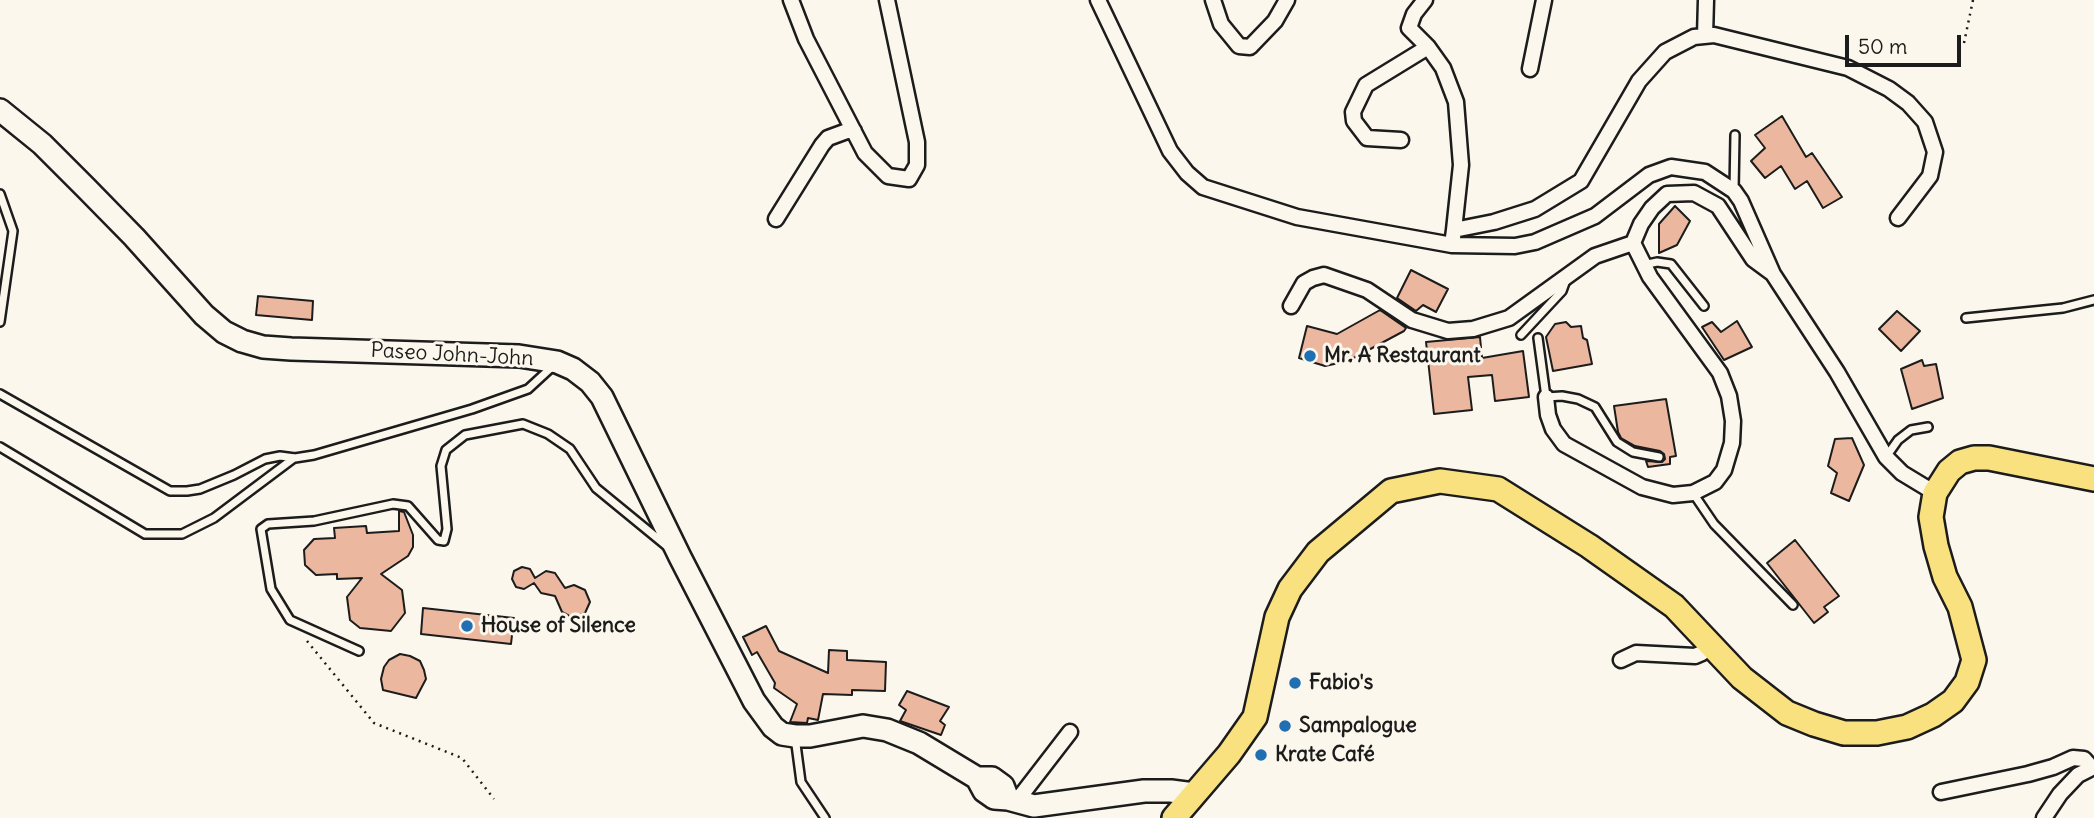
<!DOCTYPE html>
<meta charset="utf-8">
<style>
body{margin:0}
#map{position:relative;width:2094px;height:818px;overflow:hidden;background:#fbf7ec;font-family:Delius,sans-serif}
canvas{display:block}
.scale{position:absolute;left:1845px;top:35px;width:116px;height:32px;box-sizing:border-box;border:4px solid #1c1c1c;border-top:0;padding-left:9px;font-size:21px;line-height:24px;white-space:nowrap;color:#1c1c1c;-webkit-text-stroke:5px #fbf7ec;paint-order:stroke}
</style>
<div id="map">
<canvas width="2094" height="818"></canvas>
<div class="scale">50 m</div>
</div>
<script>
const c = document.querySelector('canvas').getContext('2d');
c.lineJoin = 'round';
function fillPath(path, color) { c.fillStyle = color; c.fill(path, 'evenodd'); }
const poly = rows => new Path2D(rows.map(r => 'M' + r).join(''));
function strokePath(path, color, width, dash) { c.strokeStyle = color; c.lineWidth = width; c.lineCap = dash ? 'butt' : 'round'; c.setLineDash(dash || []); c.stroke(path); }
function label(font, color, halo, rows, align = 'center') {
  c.font = font + ' Delius,sans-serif'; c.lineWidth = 6; c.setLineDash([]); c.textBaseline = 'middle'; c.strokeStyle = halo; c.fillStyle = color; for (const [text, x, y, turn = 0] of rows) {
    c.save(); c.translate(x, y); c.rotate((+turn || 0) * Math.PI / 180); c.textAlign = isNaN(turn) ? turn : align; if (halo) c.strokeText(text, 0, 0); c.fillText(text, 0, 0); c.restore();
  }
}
const building = poly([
 [1782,116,1806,157,1812,153,1842,197,1823,208,1807,181,1795,189,1781,166,1765,178,1751,161,1765,148,1755,135,1782,116],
 [1675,206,1690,221,1677,245,1659,253,1659,224,1675,206],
 [1411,270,1448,289,1436,312,1423,305,1416,311,1397,298,1411,270],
 [258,296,313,301,312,320,256,315,258,296],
 [1380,310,1406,328,1404,331,1348,361,1325,366,1299,358,1307,326,1337,334,1380,310],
 [1897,311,1920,331,1901,351,1879,329,1897,311],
 [1737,321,1752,347,1724,360,1702,327,1712,322,1721,332,1737,321],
 [1566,322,1571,327,1581,326,1583,338,1587,340,1592,364,1553,371,1546,337,1555,324,1566,322],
 [1480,337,1482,358,1523,351,1529,397,1495,401,1492,375,1468,377,1472,410,1434,414,1426,342,1480,337],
 [1922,360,1924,366,1936,364,1943,398,1912,409,1901,369,1922,360],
 [1666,399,1676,456,1670,457,1670,464,1648,467,1646,461,1662,462,1665,459,1664,454,1660,451,1635,446,1621,438,1618,432,1614,406,1666,399],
 [1852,438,1864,465,1849,501,1831,493,1837,473,1828,466,1835,439,1852,438],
 [399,511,404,512,413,535,413,547,408,556,381,574,402,590,405,613,391,631,360,628,350,620,347,597,362,578,337,579,337,574,316,575,305,565,304,550,314,539,335,538,334,528,366,526,367,533,399,531,399,511],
 [1795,540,1839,596,1824,607,1828,612,1814,623,1767,563,1795,540],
 [522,567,530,569,535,578,546,571,555,573,565,588,574,585,585,590,590,602,585,613,573,618,562,612,555,596,541,593,534,583,524,589,516,587,512,579,514,571,522,567],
 [423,608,514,618,511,644,421,634,423,608],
 [766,626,779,651,828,673,829,650,847,651,847,660,886,662,885,691,852,690,852,695,823,694,818,720,808,718,807,723,790,722,797,704,774,688,775,683,757,652,752,655,743,637,766,626],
 [400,654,410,656,420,661,424,670,426,679,416,698,383,690,381,679,384,667,389,660,400,654],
 [907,691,949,707,940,721,945,725,941,735,900,721,906,710,899,705,907,691]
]);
const path = poly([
 [1964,43,1973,0],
 [307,641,374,723,462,758,494,799]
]);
const lane = poly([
 [1734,190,1735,135],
 [0,194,13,231,0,322],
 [1643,265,1657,262,1671,264,1704,306],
 [1966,318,2063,308,2094,300],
 [1521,335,1562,291,1566,280],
 [1538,338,1546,397,1562,396,1578,399,1595,407,1617,442,1633,452,1659,457],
 [0,394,170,491,187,491,200,489,234,475,265,459,280,456,295,458,314,455,472,409,528,389,553,366],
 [0,447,145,534,182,534,214,518,294,458],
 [1886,457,1898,440,1911,430,1928,427],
 [1693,493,1714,524,1793,605],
 [359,651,290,620,271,589,261,529,268,524,314,521,393,504,408,506,438,540,444,541,447,529,441,466,446,450,465,435,523,424,548,434,570,449,596,488,668,547],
 [795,737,801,782,825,818]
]);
const street = poly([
 [791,0,806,39,865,153,888,176,909,179,917,165,917,142,887,0],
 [1098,0,1170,151,1187,173,1203,187,1297,217,1452,245,1515,246,1535,242,1595,216,1649,175,1671,167,1705,172,1734,191,1741,201,1773,274,1837,372,1886,457,1902,473,1935,493],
 [1213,0,1221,24,1239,46,1250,47,1275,21,1287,0],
 [1425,0,1414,14,1409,28,1428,47,1443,68,1456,102,1461,165,1454,230],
 [1705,36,1706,0],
 [1530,69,1544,0],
 [1401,140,1367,138,1354,121,1353,112,1366,85,1428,47],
 [776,219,822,145,828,138,847,131,854,131],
 [1452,245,1454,230,1494,222,1535,209,1581,181,1639,81,1665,52,1694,37,1714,35,1848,68,1889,89,1908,103,1925,122,1935,152,1930,176,1898,218],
 [1291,306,1304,283,1313,278,1324,275,1367,290,1412,320,1448,331,1473,329,1509,318,1595,256,1633,243],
 [1546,397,1548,415,1553,429,1564,444,1642,487,1673,495,1693,493,1715,482,1724,470,1732,443,1733,421,1729,396,1720,373,1650,277,1633,243,1641,224,1652,208,1667,194,1694,193,1718,206,1753,259,1772,273],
 [1621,660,1636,653,1695,656,1702,653,1710,643],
 [1941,792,2028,774,2053,767,2073,758,2084,759,2092,768],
 [1016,802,1070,732],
 [2044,818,2060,794,2078,775,2094,767]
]);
const secondary = poly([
 [0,110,42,144,86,188,134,237,204,315,224,332,242,341,263,347,291,349,519,356,557,362,573,369,590,382,602,397,680,557,754,701,773,727,782,734,795,736,810,736,863,726,887,730,919,743,977,778,992,778,1003,786,1008,799],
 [977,778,984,791,994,798,1008,799,1034,806,1144,791,1171,791,1194,794]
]);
const primary = poly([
 [1174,818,1229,754,1255,717,1277,617,1290,589,1318,552,1391,491,1440,481,1498,489,1589,546,1674,606,1742,678,1787,713,1814,724,1844,733,1877,733,1907,727,1933,715,1953,701,1967,682,1974,660,1960,607,1945,577,1936,546,1931,517,1935,493,1949,471,1960,462,1974,458,1989,458,2094,479]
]);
const markers = [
 [1310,356,7,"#1f6fb2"],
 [467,626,7,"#1f6fb2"],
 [1295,683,7,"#1f6fb2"],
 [1285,726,7,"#1f6fb2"],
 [1261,755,7,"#1f6fb2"]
];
const streetNames = [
 ["Paseo John-John",452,355,3]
];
const poiNames = [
 ["Mr. A Restaurant",1324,356],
 ["House of Silence",481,626],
 ["Fabio's",1309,683],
 ["Sampalogue",1299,726],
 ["Krate Café",1275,755]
];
fillPath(building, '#ecb79f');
strokePath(building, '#1c1c1c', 2);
strokePath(lane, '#1c1c1c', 12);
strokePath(street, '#1c1c1c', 19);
strokePath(secondary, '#1c1c1c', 26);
strokePath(primary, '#1c1c1c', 28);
strokePath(path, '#1c1c1c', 2.5, [2, 5]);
strokePath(lane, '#fbf7ec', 7);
strokePath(street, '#fbf7ec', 14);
strokePath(secondary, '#fbf7ec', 21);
strokePath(primary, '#fae180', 23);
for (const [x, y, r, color] of markers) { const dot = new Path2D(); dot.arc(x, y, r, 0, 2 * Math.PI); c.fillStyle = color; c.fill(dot); strokePath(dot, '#fbf7ec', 2.5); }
label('21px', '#1c1c1c', '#fbf7ec', streetNames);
label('bold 21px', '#1c1c1c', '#fbf7ec', poiNames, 'left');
</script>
